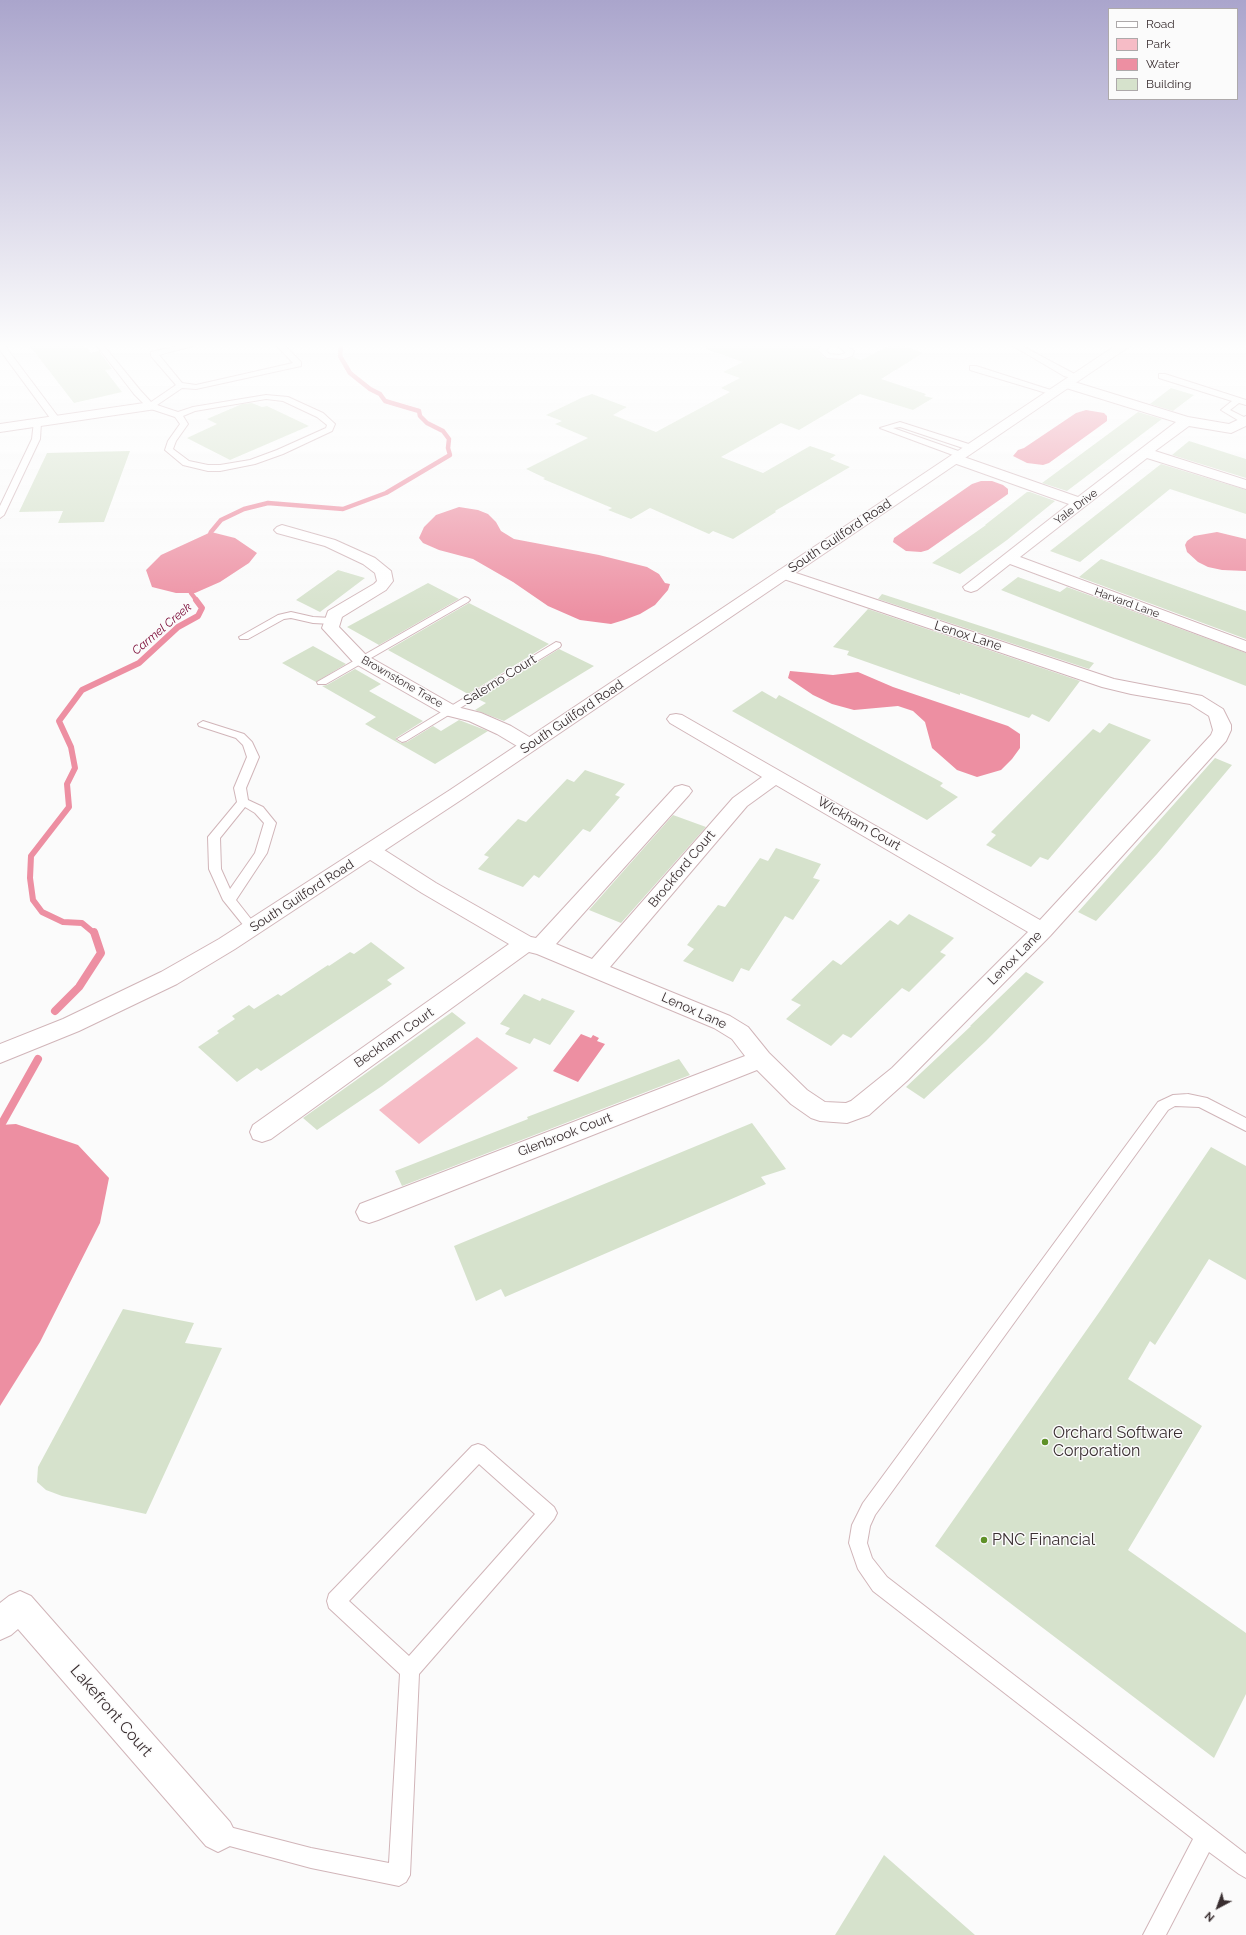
<!DOCTYPE html>
<style>
body{margin:0}
#map{position:relative;width:1246px;height:1935px;overflow:hidden;background:#fbfbfb;font-family:Raleway,sans-serif}
canvas{display:block}
.legend{position:absolute;left:1108px;top:8px;width:130px;height:92px;box-sizing:border-box;background:#fbfbfb;border:1px solid #ada9aa;margin:0;padding:5px 7px;list-style:none;font-size:12px;color:#392e30}
.legend li{display:flex;align-items:center;gap:8px;height:20px}
.legend b{width:20px;border:1px solid #ada9aa}
.north{position:absolute;left:1198px;top:1887px;width:40px;height:40px;-webkit-text-stroke:3px #fbfbfb;paint-order:stroke;rotate:221deg;font-size:11px;font-weight:700;line-height:16px;text-align:center;color:#392e30}
.north::after{content:'';display:block;margin:auto;width:14px;height:18px;background:#392e30;clip-path:polygon(50% 0,100% 100%,50% 72%,0 100%)}
</style>
<div id="map">
<canvas width="1246" height="1935"></canvas>
<ul class="legend">
<li><b style="height:5px;background:#fff"></b>Road</li>
<li><b style="height:11px;background:#f6bcc6"></b>Park</li>
<li><b style="height:11px;background:#ed8fa2"></b>Water</li>
<li><b style="height:11px;background:#d6e2cc"></b>Building</li>
</ul>
<div class="north">N</div>
</div>
<script>
const c = document.querySelector('canvas').getContext('2d');
c.lineJoin = 'round';
function fillPath(path, color) { c.fillStyle = color; c.fill(path, 'evenodd'); }
const poly = rows => new Path2D(rows.map(r => 'M' + r).join(''));
function strokePath(path, color, width, dash) { c.strokeStyle = color; c.lineWidth = width; c.lineCap = dash ? 'butt' : 'round'; c.setLineDash(dash || []); c.stroke(path); }
function label(font, color, halo, rows, align = 'center') {
  c.font = font + ' Raleway,sans-serif'; c.lineWidth = 3; c.setLineDash([]); c.textBaseline = 'middle'; c.strokeStyle = halo; c.fillStyle = color; for (const [text, x, y, turn = 0] of rows) {
    c.save(); c.translate(x, y); c.rotate((+turn || 0) * Math.PI / 180); c.textAlign = isNaN(turn) ? turn : align; if (halo) c.strokeText(text, 0, 0); c.fillText(text, 0, 0); c.restore();
  }
}
const green = poly([
 [477,1037,518,1068,419,1144,379,1110]
]);
const water = poly([
 [1086,410,1104,413,1107,416,1107,421,1049,463,1043,465,1027,463,1013,456,1018,450,1024,448,1076,413],
 [981,481,992,481,1003,485,1008,489,1008,494,928,550,921,552,906,551,893,542,894,538,972,484],
 [459,507,478,510,488,514,496,522,501,531,514,539,599,555,647,567,659,574,665,583,670,584,668,590,655,605,640,614,624,620,611,624,580,620,548,606,513,582,473,559,439,550,423,543,419,538,424,527,436,515],
 [211,532,235,538,257,553,249,563,220,582,195,593,176,593,152,587,146,570,161,555],
 [1217,532,1246,539,1246,571,1222,570,1208,567,1198,562,1187,552,1185,545,1187,541,1194,536],
 [790,671,833,675,858,672,893,687,1008,726,1020,734,1020,748,1012,759,1001,770,977,777,957,770,932,748,925,722,913,711,898,706,854,710,832,704,813,695,788,678],
 [581,1034,591,1038,593,1035,599,1038,597,1041,605,1044,578,1082,553,1071],
 [16,1124,78,1145,109,1178,100,1223,40,1342,0,1406,0,1125]
]);
const streamFar2 = poly([
 [208,539,211,532,221,520,244,509,268,503,343,509,386,493,450,455,448,448,449,439,443,431,427,423,420,416,419,411,385,401,380,394,370,389,350,373,340,356,341,346],
 [194,584,191,593,197,601]
]);
const streamFar1 = poly([
 [94,933,82,923,63,922,42,912,33,900,30,878,31,856,69,807,67,784,75,768,71,747,59,721,82,690,139,663,178,627,198,616,202,608,196,600]
]);
const stream = poly([
 [55,1011,79,987,101,953,94,932],
 [1,1125,38,1059]
]);
const building = poly([
 [30,346,85,346,91,353,99,351,112,369,105,370,122,392,74,403],
 [706,346,820,346,817,351,826,359,843,360,853,357,861,360,889,346,904,346,923,353,881,379,926,394,924,396,933,398,913,410,860,394,799,430,781,423,721,457,763,473,810,446,836,455,830,459,850,467,775,511,776,512,733,539,713,531,709,534,650,508,631,519,608,510,612,508,543,479,545,478,526,469,588,438,555,424,562,421,546,415,581,398,592,394,627,407,613,415,656,432,730,392,721,388,740,378,723,372,743,362,706,349],
 [1171,388,1194,395,1173,411,1150,404],
 [252,403,262,407,267,406,309,426,230,460,187,438,217,424,207,419,242,404],
 [1138,412,1162,419,1067,491,1042,483],
 [1189,441,1246,459,1246,478,1172,455],
 [130,451,104,522,58,523,63,511,19,512,47,453],
 [1161,464,1246,490,1246,514,1170,489,1080,562,1050,551],
 [1027,492,1030,492,1055,501,1007,540,960,574,932,563,986,525,985,525],
 [1101,559,1246,611,1246,639,1079,577],
 [338,570,365,578,320,612,296,600],
 [1018,577,1060,592,1067,587,1246,653,1246,686,1001,590],
 [428,583,459,599,379,645,347,627],
 [882,594,953,617,1094,663,1089,669,878,599],
 [469,603,549,644,468,694,388,650],
 [868,609,1080,681,1049,722,1032,714,1029,718,960,693,960,695,847,655,849,651,833,647],
 [313,646,346,664,316,682,282,663],
 [559,649,594,666,504,721,475,710,486,703,478,699],
 [355,669,381,684,369,691,423,721,396,738,396,740,401,743,407,742,433,726,441,731,459,720,488,731,435,764,365,724,376,717,322,686,327,685],
 [762,691,776,699,779,695,943,783,940,786,958,797,927,820,732,711],
 [1109,723,1151,740,1048,860,1040,857,1031,867,986,845,996,835,991,832,1093,729,1100,733],
 [1215,758,1232,765,1157,854,1096,921,1078,912],
 [585,770,625,784,615,795,620,797,590,832,583,829,539,878,534,875,523,887,478,869,489,857,484,855,518,819,526,822,567,779,574,782],
 [673,815,706,827,621,923,589,910],
 [776,848,821,864,813,878,820,880,793,920,785,916,749,971,741,968,733,982,683,961,694,949,687,945,718,905,725,907,760,858,768,861],
 [909,914,954,938,940,952,946,955,909,992,902,988,851,1038,843,1034,831,1046,786,1019,801,1005,791,1000,833,960,841,965,890,920,898,925],
 [371,942,405,968,387,980,392,984,261,1071,257,1068,237,1082,198,1047,219,1033,217,1031,235,1019,232,1016,249,1005,254,1009,278,994,281,996,328,965,329,966,350,952,354,954],
 [1026,972,1044,982,986,1041,924,1099,906,1087,971,1026,970,1026],
 [524,994,540,1001,542,998,575,1011,550,1045,534,1038,530,1044,505,1034,510,1028,500,1024],
 [452,1012,466,1023,382,1086,317,1130,303,1118],
 [679,1059,690,1075,402,1186,395,1171,528,1119,527,1117],
 [752,1123,786,1169,761,1177,766,1184,505,1297,501,1289,476,1301,454,1246],
 [1211,1147,1246,1166,1246,1280,1209,1259,1155,1345,1150,1341,1128,1379,1202,1426,1128,1550,1246,1633,1246,1694,1214,1758,935,1546,1100,1311],
 [123,1309,194,1323,185,1343,222,1348,146,1514,62,1496,46,1490,37,1482,38,1467],
 [884,1855,975,1935,835,1935]
]);
const lane = poly([
 [0,346,5,346,59,418,59,422,53,422,0,350,0,346],
 [97,346,104,346,140,390,151,402,176,385,151,356,151,352,178,346,192,346,159,355,182,383,196,385,293,363,277,346,285,346,301,362,301,366,196,389,182,388,157,405,178,412,193,407,266,395,288,397,323,413,335,424,332,431,283,454,255,464,220,471,208,471,183,465,165,450,168,441,180,424,175,417,148,408,134,394,97,346],
 [266,399,283,401,317,417,327,425,326,428,277,450,250,460,220,465,208,465,189,461,173,449,176,441,188,424,183,416,195,411,266,399],
 [822,346,831,346,826,350,829,354,839,355,846,353,838,346,847,346,854,351,852,356,843,359,827,358,818,350,822,346],
 [1013,346,1022,346,1082,378,1078,380,1064,376,1013,346],
 [970,366,976,366,1060,393,1053,395,970,370,970,366],
 [1159,374,1165,374,1246,400,1246,405,1239,403,1230,410,1246,418,1246,422,1241,422,1221,410,1232,401,1159,378,1159,374],
 [34,421,40,421,41,423,40,439,4,515,0,518,0,506,32,439,34,421],
 [900,422,975,446,976,448,972,451,900,427,893,428,964,453,964,457,961,458,880,428,900,422],
 [465,597,468,598,470,600,468,602,326,684,318,684,317,682,465,597],
 [291,612,313,617,332,618,337,621,332,624,313,623,291,618,284,619,248,639,240,639,239,637,278,615,291,612],
 [556,642,560,643,561,645,560,647,406,741,402,742,397,739,556,642],
 [203,721,244,734,252,742,259,757,246,788,248,800,263,807,276,823,267,853,236,900,258,928,256,931,252,932,248,931,223,900,209,869,208,837,237,802,234,788,247,757,243,745,236,738,199,726,198,724,203,721],
 [245,807,255,813,264,823,255,853,230,889,221,869,220,838,245,807],
 [1188,1094,1207,1098,1246,1118,1246,1131,1199,1107,1175,1106,1168,1110,875,1515,870,1526,867,1543,872,1558,887,1577,1246,1854,1246,1878,1239,1874,1209,1852,1166,1935,1143,1935,1193,1839,873,1591,858,1569,849,1543,852,1525,863,1503,1158,1102,1173,1095,1188,1094],
 [478,1444,484,1446,554,1507,557,1513,554,1519,419,1674,410,1875,406,1882,399,1886,311,1868,211,1841,208,1834,211,1827,218,1824,311,1848,389,1863,400,1674,329,1608,327,1601,329,1594,472,1446,478,1444],
 [479,1464,535,1514,409,1656,349,1601,479,1464]
]);
const street = poly([
 [1068,380,1188,417,1229,424,1246,416,1246,426,1231,433,1189,426,1155,451,1246,480,1246,489,1147,458,1020,557,1246,641,1246,652,1010,564,977,590,971,592,965,590,963,587,1069,504,951,462,949,459,951,456,961,456,1078,497,1176,422,1063,387,1061,384,1063,381,1068,380],
 [151,402,156,403,158,406,156,409,0,432,0,424,151,402],
 [282,525,335,540,375,558,391,571,393,581,386,590,342,617,339,627,366,655,457,707,481,713,511,726,536,741,538,745,536,749,529,751,522,749,497,734,469,721,445,715,354,663,322,628,328,611,374,584,377,581,375,573,363,564,325,546,277,533,274,530,277,527,282,525],
 [784,569,1114,679,1202,696,1223,709,1231,725,1231,730,1226,741,1050,936,908,1080,869,1115,847,1123,820,1121,811,1118,791,1104,757,1070,378,1220,369,1223,360,1220,356,1212,360,1204,745,1056,732,1039,714,1028,537,954,529,952,271,1139,262,1142,253,1139,250,1132,253,1125,509,944,422,893,364,856,361,851,364,846,371,844,378,846,436,883,531,937,536,938,675,787,682,785,689,787,692,791,689,795,556,944,592,959,733,798,762,777,670,723,667,719,670,715,676,714,682,715,1040,920,1211,735,1213,730,1209,716,1190,704,1131,694,1102,687,778,577,776,574,778,571,784,569],
 [776,785,1028,932,892,1068,851,1101,846,1103,825,1102,807,1090,769,1053,748,1027,730,1016,610,967,747,806,776,785],
 [20,1591,31,1596,230,1822,236,1834,230,1846,218,1852,206,1846,18,1629,11,1635,0,1640,0,1603,9,1596,20,1591]
]);
const secondary = poly([
 [1115,346,1130,346,464,798,235,949,177,984,79,1031,0,1063,0,1044,63,1019,161,972,219,939,450,790,1115,346]
]);
const markers = [
 [1045,1442,4,"#5f9128"],
 [984,1540,4,"#5f9128"]
];
const farStreetnames = [
 ["Yale Drive",1076,507,-37],
 ["Harvard Lane",1127,603,20],
 ["Brownstone Trace",402,682,30]
];
const farWaternames = [
 ["Carmel Creek",162,629,-40]
];
const streetNames = [
 ["South Guilford Road",840,536,-34],
 ["Lenox Lane",968,636,18],
 ["Salerno Court",500,680,-32],
 ["South Guilford Road",572,717,-34],
 ["Wickham Court",859,824,30],
 ["Brockford Court",682,869,-50],
 ["South Guilford Road",302,896,-33],
 ["Lenox Lane",1015,958,-45],
 ["Lenox Lane",694,1011,24],
 ["Beckham Court",394,1038,-35],
 ["Glenbrook Court",565,1135,-21]
];
const nearPoinames = [
 ["Orchard Software",1053,1433],
 ["Corporation",1053,1451],
 ["PNC Financial",992,1540]
];
const nearStreetnames = [
 ["Lakefront Court",111,1711,49]
];
fillPath(green, '#f6bcc6');
fillPath(water, '#ed8fa2');
strokePath(streamFar2, '#ed8fa2', 4.5);
strokePath(streamFar1, '#ed8fa2', 6);
strokePath(stream, '#ed8fa2', 8);
fillPath(building, '#d6e2cc');
strokePath(lane, '#d1b5b9', 2);
strokePath(street, '#d1b5b9', 2);
strokePath(secondary, '#d1b5b9', 2);
fillPath(lane, '#fff');
fillPath(street, '#fff');
fillPath(secondary, '#fff');
const sky = c.createLinearGradient(0, 0, 0, 617);
sky.addColorStop(0, '#aaa5cc');
sky.addColorStop(0.56, '#fdfdfd');
sky.addColorStop(1, '#fdfdfd00');
c.fillStyle = sky;
c.fillRect(0, 0, 1246, 617);
for (const [x, y, r, color] of markers) { const dot = new Path2D(); dot.arc(x, y, r, 0, 2 * Math.PI); c.fillStyle = color; c.fill(dot); strokePath(dot, '#fbfbfb', 1.5); }
label('11px', '#392e30', '#fbfbfb', farStreetnames);
label('italic 12px', '#780532', '#fbfbfb', farWaternames);
label('13px', '#392e30', '#fbfbfb', streetNames);
label('16px', '#392e30', '#fbfbfb', nearPoinames, 'left');
label('16px', '#392e30', '#fbfbfb', nearStreetnames);
</script>
